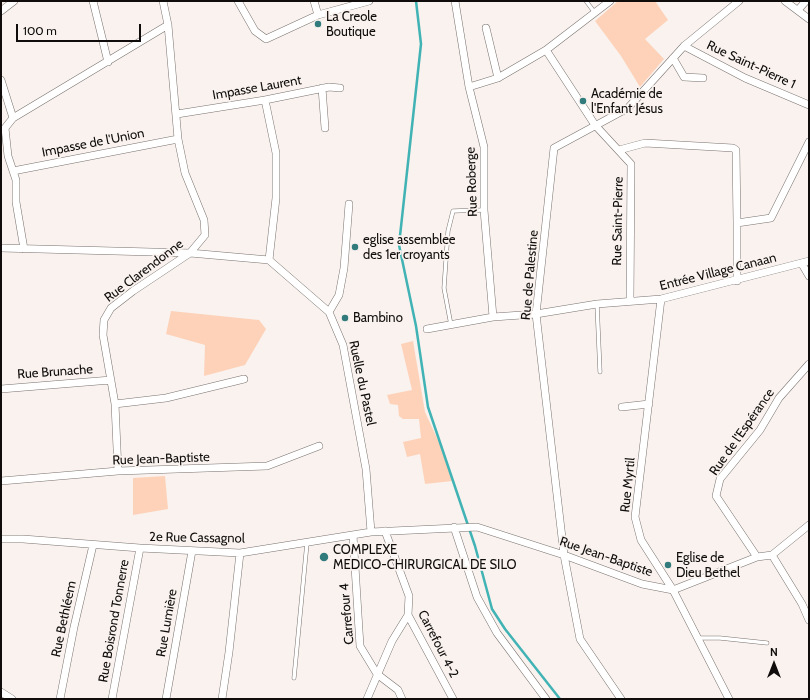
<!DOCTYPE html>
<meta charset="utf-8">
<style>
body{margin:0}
#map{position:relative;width:810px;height:700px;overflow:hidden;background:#f9f2ee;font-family:Cabin,sans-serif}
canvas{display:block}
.frame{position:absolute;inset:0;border:2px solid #0f0c0b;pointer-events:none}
.north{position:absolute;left:754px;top:644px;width:40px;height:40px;-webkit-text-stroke:3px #f9f2ee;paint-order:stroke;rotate:0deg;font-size:11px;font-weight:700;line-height:16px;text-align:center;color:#0f0c0b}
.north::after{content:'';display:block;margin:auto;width:14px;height:18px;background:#0f0c0b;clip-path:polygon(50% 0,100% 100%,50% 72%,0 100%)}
.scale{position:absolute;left:16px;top:24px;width:125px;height:18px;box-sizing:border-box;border:2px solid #0f0c0b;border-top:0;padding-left:5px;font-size:12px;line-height:14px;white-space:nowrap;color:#0f0c0b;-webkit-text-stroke:3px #f9f2ee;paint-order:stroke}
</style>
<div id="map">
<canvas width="810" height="700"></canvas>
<div class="frame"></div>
<div class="north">N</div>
<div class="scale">100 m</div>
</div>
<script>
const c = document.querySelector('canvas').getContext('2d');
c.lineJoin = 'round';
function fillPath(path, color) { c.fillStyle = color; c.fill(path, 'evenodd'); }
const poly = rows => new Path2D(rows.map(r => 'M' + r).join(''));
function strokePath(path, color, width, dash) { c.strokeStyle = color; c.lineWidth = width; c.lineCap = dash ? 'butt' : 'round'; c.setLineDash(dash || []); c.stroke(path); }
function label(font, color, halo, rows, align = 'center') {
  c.font = font + ' Cabin,sans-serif'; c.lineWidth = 3.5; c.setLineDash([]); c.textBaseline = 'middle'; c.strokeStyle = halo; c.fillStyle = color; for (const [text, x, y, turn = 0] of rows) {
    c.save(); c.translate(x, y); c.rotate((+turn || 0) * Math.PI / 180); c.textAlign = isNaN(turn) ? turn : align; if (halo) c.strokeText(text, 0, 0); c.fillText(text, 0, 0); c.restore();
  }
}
const green = poly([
 [618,1,655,1,668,20,645,39,664,59,640,87,621,56,595,21],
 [171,311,259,320,266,329,245,365,204,376,205,345,166,334],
 [413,341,425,412,442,449,452,481,425,484,420,454,407,457,403,442,421,438,419,419,403,419,399,416,398,405,390,404,387,395,412,390,401,344],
 [165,476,168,509,133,515,133,478]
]);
const stream = poly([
 [416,1,421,44,399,245,416,326,428,407,475,546,492,609,505,629,560,699]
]);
const service = poly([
 [586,1,595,13],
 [597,304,600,372],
 [451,325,444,288,448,231,453,211,484,210],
 [699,638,720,638,767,643],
 [294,678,307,543]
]);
const minor = poly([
 [93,1,108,62],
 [238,1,255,31,266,39,318,15,369,1],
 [314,1,318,15],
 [455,1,469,87,484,147,484,210,493,317],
 [785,1,809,19],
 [798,10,806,1],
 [1,11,14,1],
 [486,28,498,78],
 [684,46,745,78,809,105],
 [546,50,595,125,631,164,630,301],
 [673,58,684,77,703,78],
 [1,80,13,118],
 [469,87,498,78,546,50,610,1],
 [322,88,325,128],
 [265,100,276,153,276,198,269,260,329,312,343,345,366,469,371,532],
 [177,114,265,100,329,87,340,88],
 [619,150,645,143,733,148,736,150,737,223],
 [13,171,178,139],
 [1,248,190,253,269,260],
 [24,249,16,202,16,180,8,156,5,128,13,118,168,25],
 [802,264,809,276],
 [737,281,737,223,771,218,809,142],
 [661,299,635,517,641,540,673,590,729,699],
 [329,312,339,295,344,268,349,204],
 [427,329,493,317,536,314,597,304,661,299,809,261],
 [1,389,111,380],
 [115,404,166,398,244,379],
 [622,407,649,404],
 [118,471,115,404,103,335,104,320,111,308,133,291,190,253,205,235,204,220,185,173,178,139,168,25,163,1],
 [1,481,118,471,267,466,319,446],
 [454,527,477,597,497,633,546,699],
 [385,531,409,596,408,615,453,699],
 [353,535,360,646,377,674,398,690,402,699],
 [1,539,23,539,140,548,240,553,371,532,477,527,564,555,642,584,673,590,757,557,772,555,809,525],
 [772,555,802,604,809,620],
 [757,557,716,496,720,479,760,430,779,398,809,364],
 [1,692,12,699],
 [60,699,74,627,93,545],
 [112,699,140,548],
 [166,699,192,551],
 [222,699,229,652,240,553],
 [367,699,392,641,408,615],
 [621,699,580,639,564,555,536,314,554,148,628,108,684,46,739,1]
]);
const markers = [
 [318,24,4,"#327b7d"],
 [583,101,4,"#327b7d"],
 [355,247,4,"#327b7d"],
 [345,318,4,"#327b7d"],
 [324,557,5,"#327b7d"],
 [668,565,4,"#327b7d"]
];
const poiNames = [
 ["La Creole",326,17],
 ["Boutique",326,32],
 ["Académie de",591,94],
 ["l'Enfant Jésus",591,109],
 ["eglise assemblee",363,240],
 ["des 1er croyants",363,255],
 ["Bambino",353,318],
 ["COMPLEXE",333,550],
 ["MEDICO-CHIRURGICAL DE SILO",333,565],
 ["Eglise de",676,558],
 ["Dieu Bethel",676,573]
];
const streetNames = [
 ["Rue Saint-Pierre 1",751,65,25],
 ["Impasse Laurent",257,88,-10],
 ["Impasse de l'Union",93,143,-11],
 ["Rue Roberge",472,182,-92],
 ["Rue Saint-Pierre",618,221,-89],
 ["Rue Clarendonne",144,271,-37],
 ["Entrée Village Canaan",718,272,-14],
 ["Rue de Palestine",530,275,-85],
 ["Rue Brunache",55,372,-4],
 ["Ruelle du Pastel",362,383,78],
 ["Rue de l'Espérance",742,432,-55],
 ["Rue Jean-Baptiste",161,459,-2],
 ["Rue Myrtil",628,485,-84],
 ["2e Rue Cassagnol",197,538,1],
 ["Rue Jean-Baptiste",606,557,19],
 ["Carrefour 4",347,614,-95],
 ["Rue Bethléem",64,619,-78],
 ["Rue Boisrond Tonnerre",114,621,-80],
 ["Rue Lumière",167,623,-80],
 ["Carrefour 4-2",438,644,63]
];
fillPath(green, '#fed2b9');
strokePath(stream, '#41b3b5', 2.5);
strokePath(service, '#79726f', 4.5);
strokePath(minor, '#79726f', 8);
strokePath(service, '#fff', 3.5);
strokePath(minor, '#fff', 7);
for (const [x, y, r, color] of markers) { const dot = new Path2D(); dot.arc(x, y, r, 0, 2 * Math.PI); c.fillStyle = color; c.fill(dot); strokePath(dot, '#f9f2ee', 1.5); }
label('13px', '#0f0c0b', '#f9f2ee', poiNames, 'left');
label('13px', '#0f0c0b', '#f9f2ee', streetNames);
</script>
